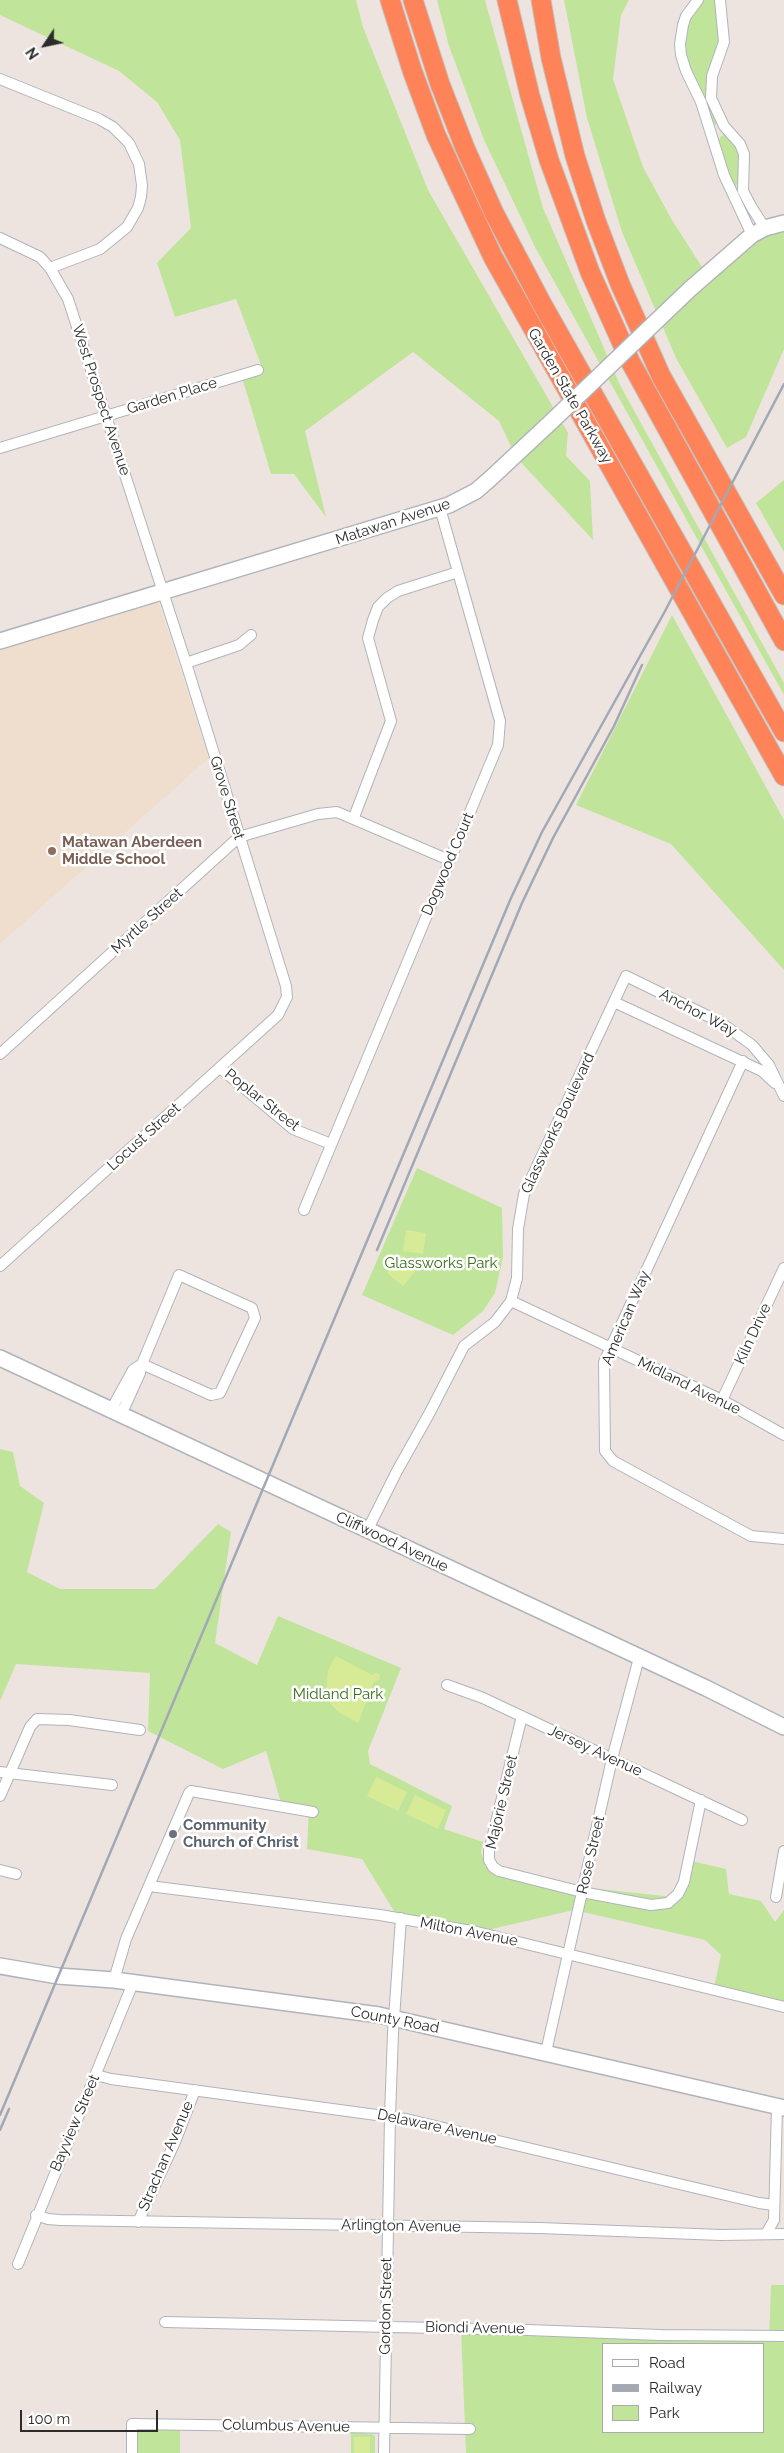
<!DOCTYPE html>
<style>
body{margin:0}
#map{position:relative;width:784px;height:2453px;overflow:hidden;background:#eee4df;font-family:Raleway,sans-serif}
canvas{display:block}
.legend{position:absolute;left:602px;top:2343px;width:162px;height:90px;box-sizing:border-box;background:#fff;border:1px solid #ababab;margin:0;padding:6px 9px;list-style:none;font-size:15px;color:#2c2c2c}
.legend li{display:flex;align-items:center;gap:10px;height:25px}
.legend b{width:25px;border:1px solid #ababab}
.north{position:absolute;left:20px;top:20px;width:50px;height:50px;-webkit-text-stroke:4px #fff;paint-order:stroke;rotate:236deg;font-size:14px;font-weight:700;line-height:20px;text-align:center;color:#2c2c2c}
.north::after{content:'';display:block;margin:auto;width:18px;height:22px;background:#2c2c2c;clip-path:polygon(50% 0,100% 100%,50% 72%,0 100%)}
.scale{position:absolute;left:20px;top:2410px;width:138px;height:22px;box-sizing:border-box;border:2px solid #2c2c2c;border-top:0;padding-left:6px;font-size:15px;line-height:18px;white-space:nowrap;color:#2c2c2c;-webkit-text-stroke:4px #fff;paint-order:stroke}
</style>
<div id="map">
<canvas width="784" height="2453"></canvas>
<ul class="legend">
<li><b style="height:6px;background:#fff"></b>Road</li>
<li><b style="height:6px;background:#a1a8b6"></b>Railway</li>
<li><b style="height:14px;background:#c1e49b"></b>Park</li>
</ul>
<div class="north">N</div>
<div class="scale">100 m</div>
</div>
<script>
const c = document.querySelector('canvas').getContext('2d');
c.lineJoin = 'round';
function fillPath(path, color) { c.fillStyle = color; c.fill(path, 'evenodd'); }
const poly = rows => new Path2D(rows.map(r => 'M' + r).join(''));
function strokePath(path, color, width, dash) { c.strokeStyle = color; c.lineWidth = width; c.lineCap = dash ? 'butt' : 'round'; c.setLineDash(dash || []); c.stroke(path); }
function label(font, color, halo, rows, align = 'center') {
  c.font = font + ' Raleway,sans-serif'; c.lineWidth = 5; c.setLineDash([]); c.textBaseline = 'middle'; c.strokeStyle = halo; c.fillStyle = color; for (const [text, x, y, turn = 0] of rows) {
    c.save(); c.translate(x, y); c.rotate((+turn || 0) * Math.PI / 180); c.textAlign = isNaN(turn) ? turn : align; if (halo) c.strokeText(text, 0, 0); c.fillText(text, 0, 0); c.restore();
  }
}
const education = poly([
 [154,601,159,604,209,758,0,944,0,648]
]);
const green = poly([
 [0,0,356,0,363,27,428,190,568,433,566,456,590,481,593,540,516,457,499,421,413,352,305,431,326,517,294,474,271,474,241,374,261,365,236,299,175,317,157,263,191,228,180,140,157,102,119,71,0,15],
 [437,0,485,0,543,208,620,385,784,683,784,695,535,247,484,140,449,46],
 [564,0,629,0,621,15,613,79,643,167,672,220,702,267,743,233,771,217,784,215,784,349,746,437,727,448,676,358,622,232,587,118],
 [703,0,716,0,722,41,709,68,718,123,714,125,686,61,684,40,689,21],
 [725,135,741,154,738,184,736,186,732,183,718,142,721,136],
 [784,480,784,552,756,503],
 [672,615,784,820,784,970,671,844,576,805],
 [417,1168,502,1208,503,1257,495,1293,483,1311,453,1335,362,1295],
 [0,1449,13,1452,20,1486,44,1503,27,1572,60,1589,155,1589,218,1524,231,1532,215,1643,257,1665,278,1616,401,1668,368,1751,370,1764,452,1806,444,1829,483,1842,481,1852,486,1868,489,1863,507,1870,581,1887,673,1897,687,1860,726,1869,729,1894,761,1901,775,1922,784,1910,784,2010,714,1987,721,1955,705,1940,574,1910,483,1931,397,1916,362,1859,307,1849,309,1808,281,1803,266,1751,223,1769,148,1731,150,1673,16,1664,0,1701],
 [771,2285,784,2285,784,2453,466,2453,461,2329,688,2335,769,2342],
 [603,2344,763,2344,763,2432,603,2432],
 [134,2420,180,2422,180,2453,131,2453],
 [351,2433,372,2434,375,2436,375,2453,351,2453]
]);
const pitch = poly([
 [406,1230,426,1233,423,1254,403,1251],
 [401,1255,418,1268,403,1286,387,1273],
 [336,1656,372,1675,376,1673,380,1675,379,1680,374,1682,358,1723,340,1713,332,1705,326,1693,328,1670],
 [376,1777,407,1792,398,1811,367,1796],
 [415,1795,446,1810,438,1829,406,1814],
 [354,2437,370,2437,370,2453,354,2453]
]);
const street = poly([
 [698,0,686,16,683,25,680,44,681,55,686,71,701,102,724,175,752,235],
 [720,0,724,42,712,76,711,98,724,126,740,144,744,154,743,191,752,208,765,228],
 [0,79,99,119,113,127,129,143,139,164,142,185,141,197,138,208,127,227,100,249,50,268],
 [0,238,40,257,50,268,68,299,186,663,286,986,287,997,278,1015,0,1266],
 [0,448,258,370],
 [186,663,239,645,251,635],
 [354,817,391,721,368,638,373,620,378,607,387,598,398,591,458,572],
 [614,1002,762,1071,775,1083],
 [0,1054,239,837,318,814,337,812,449,860],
 [743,1061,604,1362,605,1451,613,1461,751,1536,784,1539],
 [220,1068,293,1129,331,1144],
 [304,1210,498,745,500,721,440,508],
 [511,1301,722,1400,784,1435],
 [722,1400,784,1268],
 [111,1410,133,1370,142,1364],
 [121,1415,140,1373,142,1364,179,1275,252,1308,255,1318,220,1393,211,1395,142,1364],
 [367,1531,397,1471,429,1414,464,1346,495,1322,511,1301,517,1278,518,1229,524,1194,626,976,720,1022,752,1045,769,1065,784,1096],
 [447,1685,483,1698,742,1820],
 [522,1716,489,1851,489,1860,493,1867,499,1871,582,1892,651,1905,668,1903,678,1894,684,1882,701,1800],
 [0,1772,112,1785],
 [0,1796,30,1727,37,1719,69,1720,140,1730],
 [0,1870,16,1874],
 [149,1886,380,1915,477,1932,784,2007],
 [776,1897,784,1851],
 [114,1980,126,1939,189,1793,191,1791,313,1812],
 [546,2052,612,1759,639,1658],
 [96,2075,111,2079,406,2119,759,2203,774,2205],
 [36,2215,48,2219,60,2220,540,2228,721,2235,784,2234],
 [138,2222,175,2142,195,2090],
 [766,2234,774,2220,777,2107],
 [18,2264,133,1983],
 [165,2322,528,2330,660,2335,784,2336],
 [132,2453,132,2424,470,2429],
 [384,2453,390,2116,393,2033,401,1918]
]);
const secondary = poly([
 [690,289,752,235,765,228,784,223],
 [0,641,449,505,476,491,491,478,552,421],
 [0,1358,706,1688,784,1727],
 [0,1966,58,1976,114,1980,379,2015,784,2108]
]);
const highway = poly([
 [390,0,412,70,436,135,493,257,784,776],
 [413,0,440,84,465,148,494,213,542,304,784,732],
 [507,0,530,96,549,160,590,272,630,361,784,641],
 [541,0,551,58,575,156,596,221,620,284,661,376,784,595]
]);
const rail = poly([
 [377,1250,522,903,553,838,614,726,642,665],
 [0,2115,511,898,542,832,664,613,784,384],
 [0,2130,9,2109]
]);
const secondaryBridge = poly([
 [552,421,690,289]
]);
const markers = [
 [52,851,5,"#8d6e63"],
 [173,1834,5,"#6b7280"]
];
const streetNames = [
 ["Garden Place",172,396,-17],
 ["Garden State Parkway",570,396,60],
 ["West Prospect Avenue",101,400,72],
 ["Matawan Avenue",393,522,-18],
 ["Grove Street",227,798,73],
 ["Dogwood Court",448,864,-67],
 ["Myrtle Street",147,921,-42],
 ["Anchor Way",698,1013,28],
 ["Poplar Street",262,1100,38],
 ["Glassworks Boulevard",558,1123,-65],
 ["Locust Street",144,1137,-42],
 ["American Way",626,1318,-67],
 ["Kiln Drive",753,1334,-65],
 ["Midland Avenue",689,1386,26],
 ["Cliffwood Avenue",392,1542,25],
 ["Jersey Avenue",595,1751,25],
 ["Majorie Street",502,1802,-77],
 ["Rose Street",591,1855,-77],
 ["Milton Avenue",469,1932,11],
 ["County Road",395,2020,11],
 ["Bayview Street",75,2123,-67],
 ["Delaware Avenue",437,2127,12],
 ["Strachan Avenue",166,2156,-67],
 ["Arlington Avenue",401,2226,1],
 ["Gordon Street",386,2306,-89],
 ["Biondi Avenue",475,2328,1],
 ["Columbus Avenue",286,2426,1]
];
const educationNames = [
 ["Matawan Aberdeen",62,842],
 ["Middle School",62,859]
];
const parkNames = [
 ["Glassworks Park",441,1263],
 ["Midland Park",338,1694]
];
const worshipNames = [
 ["Community",183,1825],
 ["Church of Christ",183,1842]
];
fillPath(education, '#efdece');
fillPath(green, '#c1e49b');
fillPath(pitch, '#d7eb97');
strokePath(street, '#afb4bc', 12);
strokePath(secondary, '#afb4bc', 18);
strokePath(highway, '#c4c4c4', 21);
strokePath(street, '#fff', 10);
strokePath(secondary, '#fff', 15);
strokePath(highway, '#ff8359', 19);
strokePath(rail, '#a1a8b6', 2.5);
strokePath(secondaryBridge, '#afb4bc', 18, []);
strokePath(secondaryBridge, '#fff', 15);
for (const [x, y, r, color] of markers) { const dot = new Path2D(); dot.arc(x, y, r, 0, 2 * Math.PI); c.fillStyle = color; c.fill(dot); strokePath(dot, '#fff', 2); }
label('15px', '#2c2c2c', '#fff', streetNames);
label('bold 15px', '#785e54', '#fff', educationNames, 'left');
label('15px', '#396b1a', '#fff', parkNames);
label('bold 15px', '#5b616d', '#fff', worshipNames, 'left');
</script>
